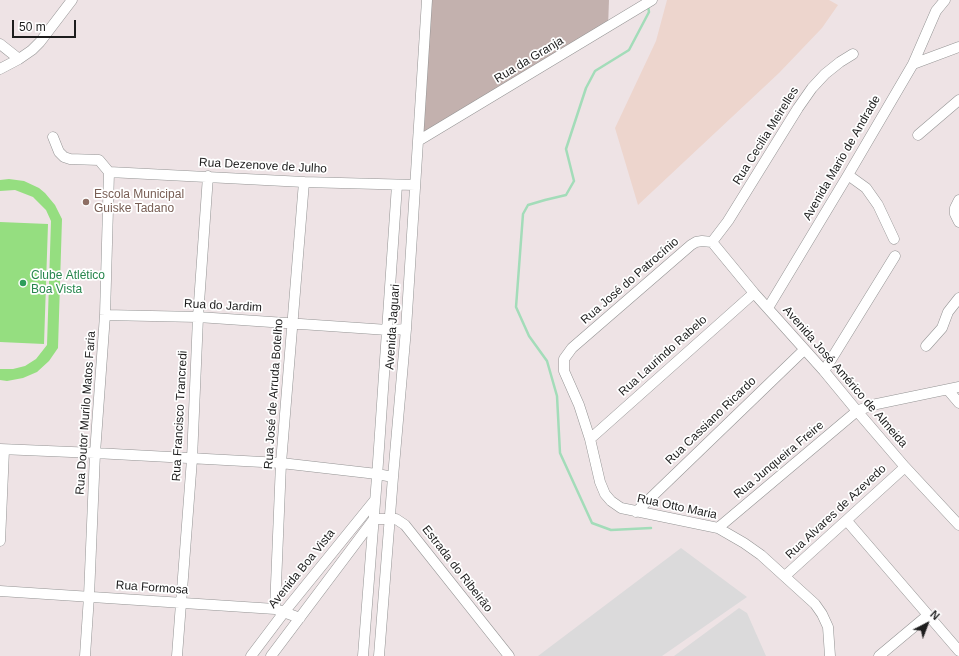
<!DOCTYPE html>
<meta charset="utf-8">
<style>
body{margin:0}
#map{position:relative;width:959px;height:656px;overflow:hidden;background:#eee3e5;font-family:Helvetica,sans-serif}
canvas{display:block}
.north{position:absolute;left:907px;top:604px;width:40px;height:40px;-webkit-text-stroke:3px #fff;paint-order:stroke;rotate:42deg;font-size:11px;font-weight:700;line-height:16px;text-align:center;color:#1d1d1d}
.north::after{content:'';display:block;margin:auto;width:14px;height:18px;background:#1d1d1d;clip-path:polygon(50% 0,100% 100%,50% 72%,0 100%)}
.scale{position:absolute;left:12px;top:20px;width:64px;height:18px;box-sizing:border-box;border:2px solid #1d1d1d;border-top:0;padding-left:5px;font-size:12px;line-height:14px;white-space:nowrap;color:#1d1d1d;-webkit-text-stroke:3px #fff;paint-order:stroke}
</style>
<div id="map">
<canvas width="959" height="656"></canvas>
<div class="north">N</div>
<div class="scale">50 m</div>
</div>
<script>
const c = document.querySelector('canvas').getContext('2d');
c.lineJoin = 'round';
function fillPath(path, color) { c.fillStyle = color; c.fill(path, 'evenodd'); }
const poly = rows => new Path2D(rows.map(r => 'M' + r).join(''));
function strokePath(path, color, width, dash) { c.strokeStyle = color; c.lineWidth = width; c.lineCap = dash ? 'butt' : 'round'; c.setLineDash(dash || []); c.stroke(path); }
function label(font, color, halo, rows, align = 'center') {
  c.font = font + ' Helvetica,sans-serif'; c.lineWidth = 3.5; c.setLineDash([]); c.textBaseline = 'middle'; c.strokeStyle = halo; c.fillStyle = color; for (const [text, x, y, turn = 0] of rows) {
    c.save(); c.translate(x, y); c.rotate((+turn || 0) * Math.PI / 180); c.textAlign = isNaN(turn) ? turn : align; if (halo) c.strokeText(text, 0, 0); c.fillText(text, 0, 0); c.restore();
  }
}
const residential = poly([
 [681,548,747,597,662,656,538,656],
 [739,608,747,613,766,656,674,656]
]);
const construction = poly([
 [427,0,609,0,608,27,418,141]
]);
const farmland = poly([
 [667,0,829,0,838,5,822,28,779,73,638,205,615,128,656,41]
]);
const pitch = poly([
 [9,179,24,181,39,188,45,193,55,205,62,219,58,348,49,361,37,372,23,378,7,381,0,380,0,369,13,369,25,366,36,359,47,345,51,221,46,210,33,197,15,190,0,191,0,180],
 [0,222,48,224,44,344,0,342]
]);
const stream = poly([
 [648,6,649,12,629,50,595,71,586,88,566,149,574,181,566,195,545,200,528,205,523,214,516,307,529,336,547,361,557,396,560,453,592,523,611,530,651,528]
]);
const minor = poly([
 [0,44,19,59],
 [913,64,959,47],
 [0,69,19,59,32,50,40,42,72,0],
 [918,135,959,100],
 [53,137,59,152,64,157,70,159,99,160,109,172],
 [418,141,652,0],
 [109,172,304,182,415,185],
 [848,175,866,188,878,205,894,239],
 [959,200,955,208,955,214,959,222],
 [712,242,728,221,798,108,812,88,825,74,840,62,853,54],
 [768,308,848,175,913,64,936,11,945,0],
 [105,315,198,317,388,330,406,329],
 [926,346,942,328,948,312,959,298],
 [824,371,895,256],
 [948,390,959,403],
 [590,439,754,293],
 [0,449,95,453,281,463,377,474,393,477],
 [636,512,804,350],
 [847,521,959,651],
 [718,528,857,411,872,405,959,387],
 [0,541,4,450],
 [785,576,905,467],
 [0,591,275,609,300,618],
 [275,609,281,463,304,182],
 [85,656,89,596,95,453,105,315,109,172],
 [177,656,192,459,198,317,208,176],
 [251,656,285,611,375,500],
 [271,656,374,519,396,519,405,525,509,656],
 [363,656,377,477,397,185],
 [379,656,393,477,406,329,427,0],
 [830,656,828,627,822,614,815,604,761,555,744,543,718,528,621,508,611,501,605,494,600,482,590,439,579,405,564,371,564,359,572,348,691,245,696,242,702,241,712,242,754,293,824,371,857,411,905,467,959,525],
 [879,656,928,615]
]);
const markers = [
 [86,202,4,"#8d6e63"],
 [23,283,4,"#2e9e5b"]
];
const streetNames = [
 ["Rua da Granja",529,60,-31],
 ["Rua Cecilia Meirelles",766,136,-58],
 ["Avenida Mario de Andrade",842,158,-60],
 ["Rua Dezenove de Julho",263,166,3],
 ["Rua José do Patrocínio",630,281,-41],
 ["Rua do Jardim",223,306,3],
 ["Avenida Jaguari",393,327,-86],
 ["Rua Laurindo Rabelo",663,356,-42],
 ["Avenida José Américo de Almeida",845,377,49],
 ["Rua José de Arruda Botelho",274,394,-86],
 ["Rua Doutor Murilo Matos Faria",86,413,-86],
 ["Rua Francisco Trancredi",180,416,-87],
 ["Rua Cassiano Ricardo",711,421,-44],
 ["Rua Junqueira Freire",779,460,-40],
 ["Rua Otto Maria",677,507,12],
 ["Rua Alvares de Azevedo",836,512,-43],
 ["Avenida Boa Vista",302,569,-51],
 ["Estrada do Ribeirão",457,569,52],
 ["Rua Formosa",152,588,4]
];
const educationNames = [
 ["Escola Municipal",94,195],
 ["Guiske Tadano",94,209]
];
const leisureNames = [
 ["Clube Atlético",31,276],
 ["Boa Vista",31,290]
];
fillPath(residential, '#dbdadb');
fillPath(construction, '#c3b1ae');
fillPath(farmland, '#edd5cd');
fillPath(pitch, '#95de80');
strokePath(stream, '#a3dcb9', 2.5);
strokePath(minor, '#949494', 11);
strokePath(minor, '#fff', 10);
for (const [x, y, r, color] of markers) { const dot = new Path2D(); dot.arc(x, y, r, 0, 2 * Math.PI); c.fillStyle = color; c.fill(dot); strokePath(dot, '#fff', 1.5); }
label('12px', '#1d1d1d', '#fff', streetNames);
label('12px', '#785e54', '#fff', educationNames, 'left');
label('12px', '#27864d', '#fff', leisureNames, 'left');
</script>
